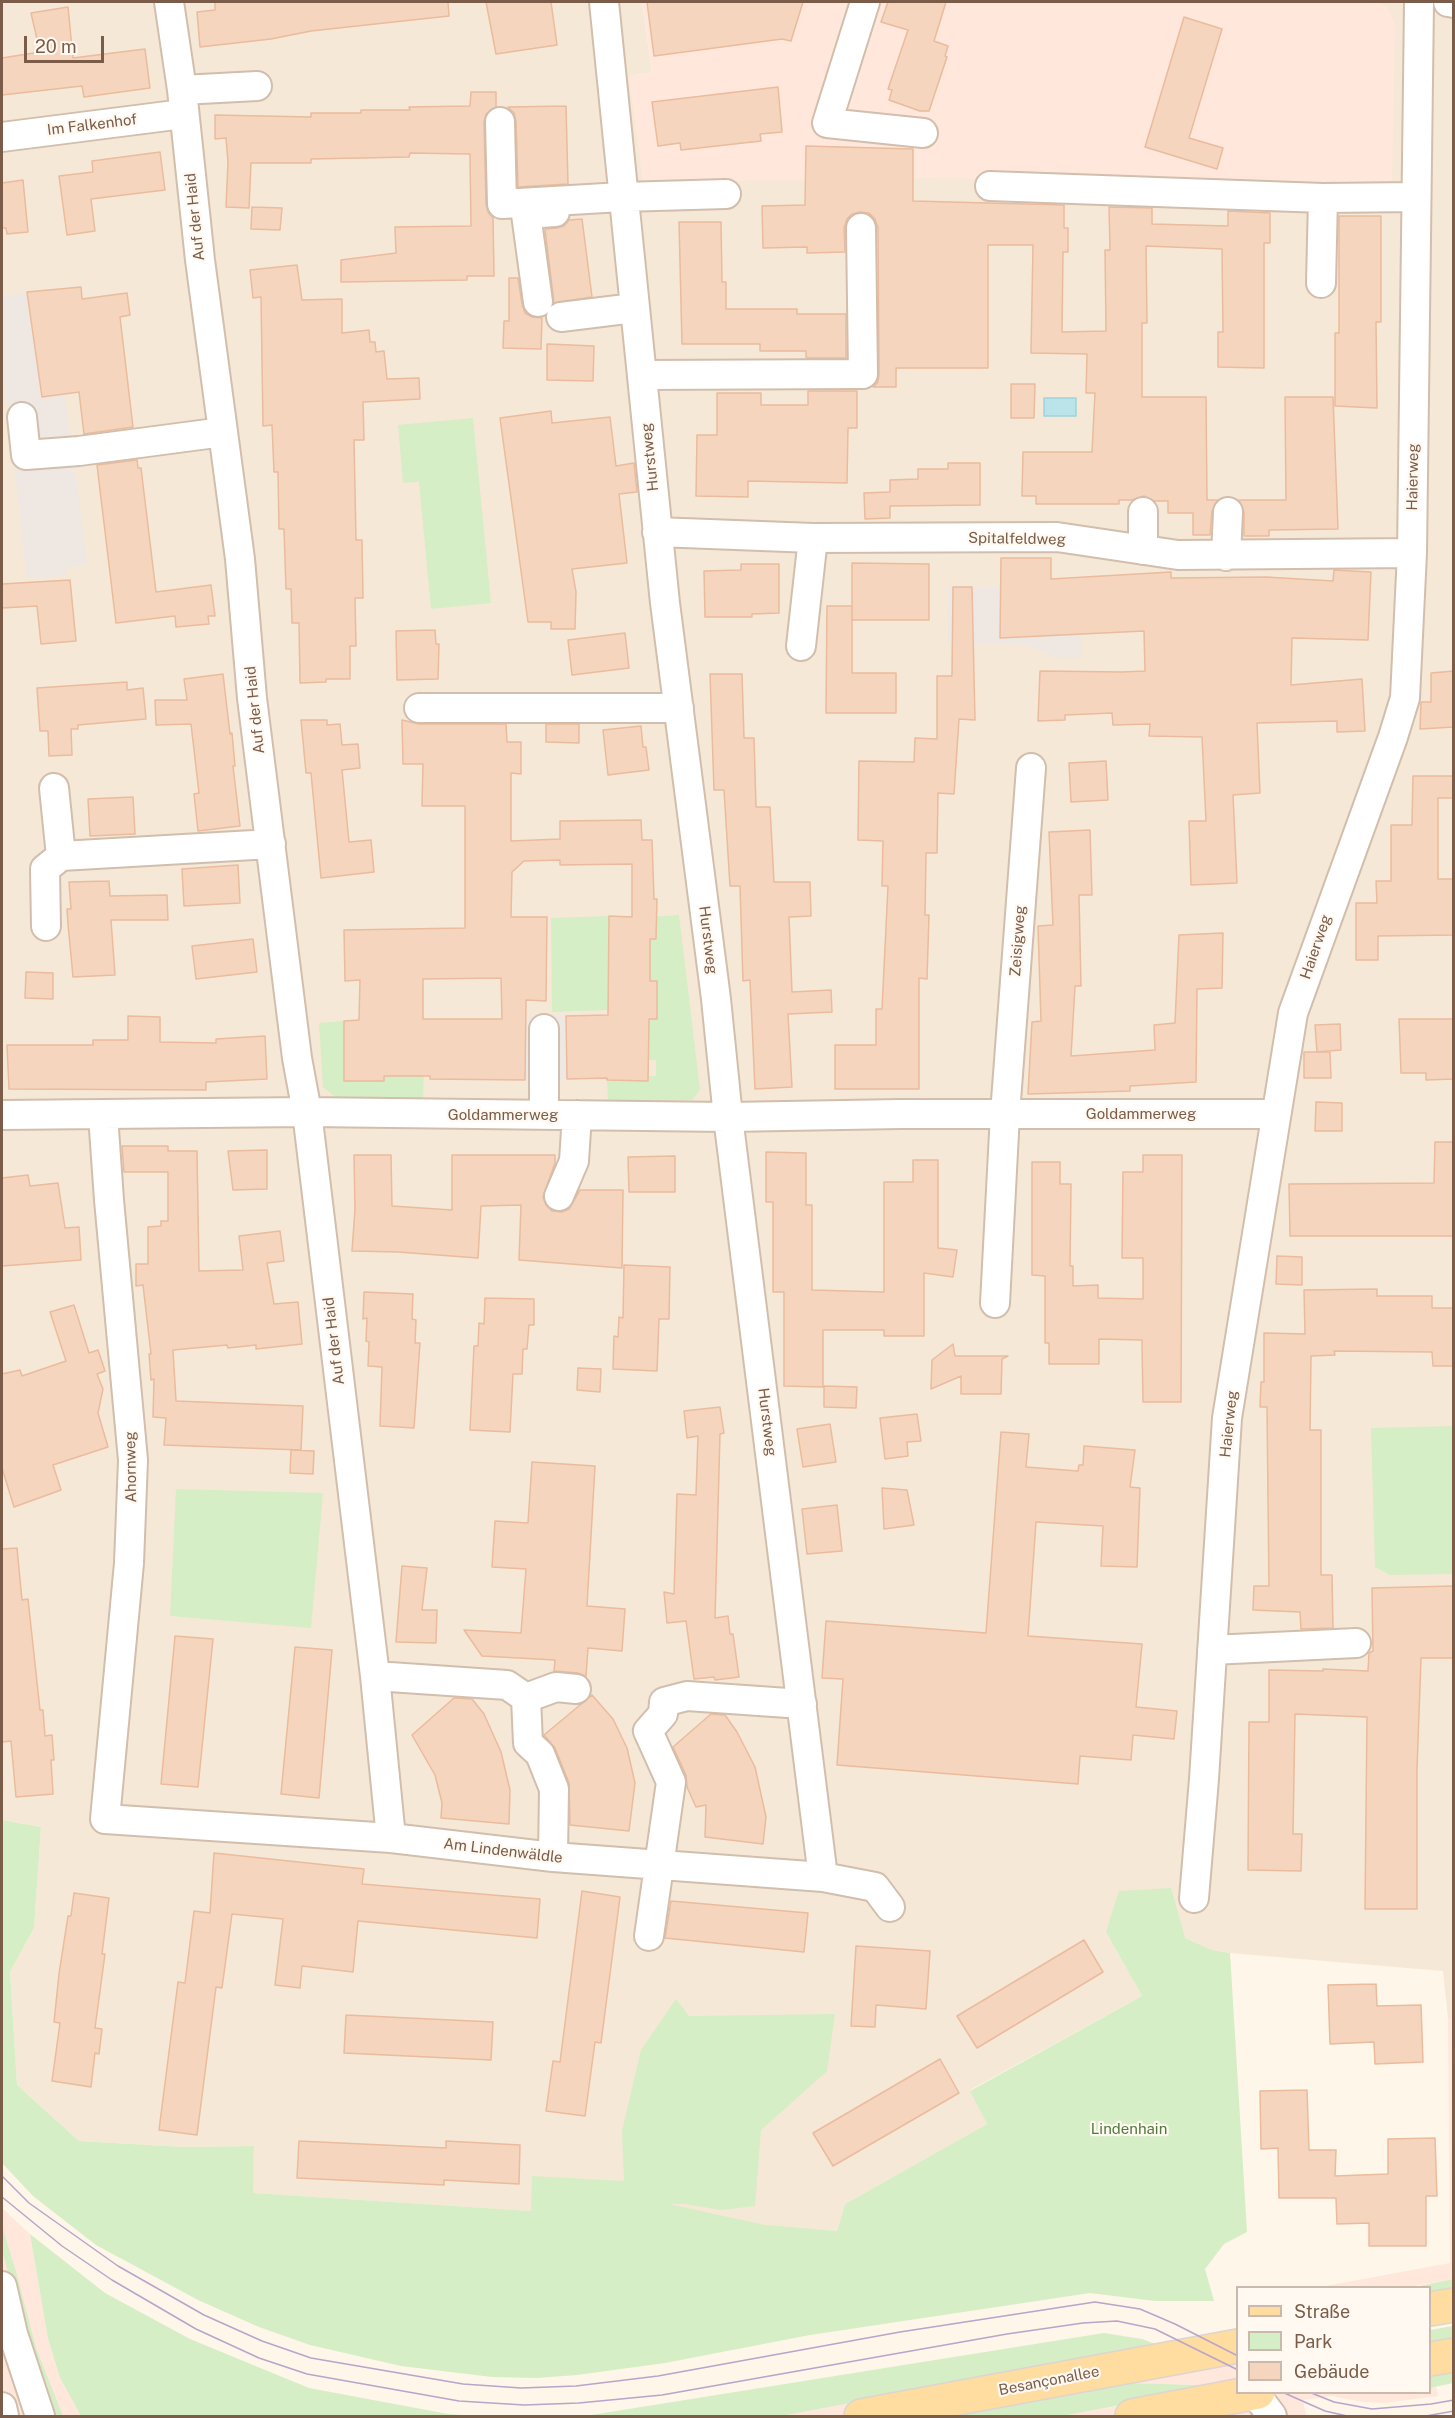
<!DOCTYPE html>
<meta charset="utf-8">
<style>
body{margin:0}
#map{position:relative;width:1455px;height:2418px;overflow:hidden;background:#fef6e9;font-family:"Public Sans",sans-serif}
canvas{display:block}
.frame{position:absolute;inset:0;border:3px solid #7b5c49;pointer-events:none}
.legend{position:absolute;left:1236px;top:2286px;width:195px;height:108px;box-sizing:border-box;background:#fff9f1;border:2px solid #cabaae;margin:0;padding:8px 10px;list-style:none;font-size:18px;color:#7b5c49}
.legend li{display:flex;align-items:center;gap:12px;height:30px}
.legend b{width:30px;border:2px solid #cabaae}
.scale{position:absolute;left:24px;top:36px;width:80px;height:27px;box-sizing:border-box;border:3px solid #7b5c49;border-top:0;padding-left:8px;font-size:18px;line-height:21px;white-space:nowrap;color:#7b5c49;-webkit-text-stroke:4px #fff9f1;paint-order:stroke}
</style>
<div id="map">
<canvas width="1455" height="2418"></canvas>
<div class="frame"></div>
<ul class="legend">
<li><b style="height:8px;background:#ffdc9f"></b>Straße</li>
<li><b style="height:16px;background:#d5eec5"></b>Park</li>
<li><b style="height:16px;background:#f6d5be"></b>Gebäude</li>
</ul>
<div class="scale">20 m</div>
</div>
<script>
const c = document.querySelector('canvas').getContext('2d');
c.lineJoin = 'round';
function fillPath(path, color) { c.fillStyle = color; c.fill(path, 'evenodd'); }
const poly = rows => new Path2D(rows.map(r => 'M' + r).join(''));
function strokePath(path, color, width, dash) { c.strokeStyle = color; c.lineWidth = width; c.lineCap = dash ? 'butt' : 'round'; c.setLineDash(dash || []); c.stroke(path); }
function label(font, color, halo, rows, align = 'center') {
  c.font = font + ' "Public Sans",sans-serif'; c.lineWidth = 4.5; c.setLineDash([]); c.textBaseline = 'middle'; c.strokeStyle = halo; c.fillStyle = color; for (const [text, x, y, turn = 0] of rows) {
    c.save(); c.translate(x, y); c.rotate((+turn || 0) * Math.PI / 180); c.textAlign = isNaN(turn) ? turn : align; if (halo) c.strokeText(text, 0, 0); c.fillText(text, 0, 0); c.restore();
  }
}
const residential = poly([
 [2,2,642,2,652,72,629,76,1387,7,1370,2,1453,2,1453,2018,1448,2018,1443,1971,1230,1953,1212,1950,1185,1938,1106,1932,1142,1996,970,2090,987,2124,845,2204,837,2231,252,2193,254,2146,183,2147,79,2141,17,2085,10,1972,34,1928,41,1827,2,1820]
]);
const commercial = poly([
 [642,2,1370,2,1387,7,1395,24,1392,188,1214,181,906,178,643,182,629,76,652,72],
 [1448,2018,1453,2018,1453,2279,1410,2287,1315,2288,1450,2263],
 [2,2208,30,2234,48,2339,60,2378,81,2416,2,2416],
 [1237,2333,1238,2392,1396,2394,1430,2392,1430,2388,1436,2387,1438,2396,1384,2403,1363,2402,1332,2396,1303,2400,1306,2416,1062,2416,1197,2392,1198,2389,1196,2385,1130,2383,946,2416,781,2416]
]);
const industrial = poly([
 [28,293,51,299,75,470,88,565,65,568,66,576,27,578,2,364,2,296],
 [1001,558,1051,558,1051,586,1081,586,1081,658,1055,658,1028,645,947,644,948,587,1000,586],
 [588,1015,589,1079,503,1080,501,1017]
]);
const green = poly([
 [473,418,491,603,431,609,419,482,403,483,398,425],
 [679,915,700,1090,692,1100,608,1101,607,1080,648,1081,648,1076,656,1076,656,1060,649,1060,649,1019,657,1019,657,981,650,981,650,939,656,939,657,923,650,917],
 [609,916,608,1010,552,1012,551,918],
 [344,1021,344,1081,384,1081,384,1076,425,1021,423,1101,339,1100,323,1087,319,1023],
 [1453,1426,1453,1574,1390,1575,1375,1567,1371,1428],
 [176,1489,323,1493,311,1628,170,1616],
 [2,1820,41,1827,34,1928,10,1972,17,2085,79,2141,183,2147,254,2146,253,2193,531,2211,532,2176,624,2181,622,2131,641,2050,676,1999,689,2016,835,2014,827,2071,761,2130,755,2206,721,2210,685,2204,669,2204,765,2225,837,2231,845,2204,987,2124,970,2091,1142,1996,1106,1932,1119,1891,1171,1888,1185,1938,1212,1950,1230,1953,1247,2232,1224,2244,1205,2269,1214,2301,1155,2301,1090,2293,810,2335,665,2363,577,2375,537,2378,492,2377,401,2366,310,2345,259,2327,198,2300,96,2245,33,2196,2,2163],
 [2,2226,17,2275,36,2348,63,2416,57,2416,35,2371,2,2250],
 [30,2234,105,2293,190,2339,309,2388,448,2414,475,2416,81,2416,60,2378,48,2339],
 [1453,2279,1453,2291,1430,2296,1430,2288,1410,2288],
 [1453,2326,1453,2341,1430,2346,1430,2330],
 [1104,2333,1142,2339,1161,2346,781,2416,585,2416],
 [1453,2372,1453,2383,1430,2388,1430,2376],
 [1130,2383,1196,2385,1198,2389,1197,2391,1062,2416,946,2416]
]);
const water = poly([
 [1044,398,1076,398,1076,416,1044,416,1044,398]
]);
const building = poly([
 [215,2,448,2,449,16,311,31,271,39,200,47,197,12,215,10,215,2],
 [486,2,551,2,557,45,496,54,486,2],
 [647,2,803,2,791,41,782,39,654,56,647,2],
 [888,2,946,2,934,41,948,46,945,56,947,57,929,111,920,111,889,100,892,90,888,89,908,30,881,22,888,2],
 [68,7,73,58,145,49,150,88,84,97,82,86,2,95,2,58,40,52,31,13,68,7],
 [1184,17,1222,29,1189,138,1223,148,1217,169,1145,147,1184,17],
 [778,87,782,132,760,134,761,141,681,150,680,143,658,146,652,102,778,87],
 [471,92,496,92,496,107,486,114,484,122,486,204,488,212,493,218,494,276,467,276,467,280,341,282,341,260,396,253,395,227,471,226,470,154,410,153,409,157,311,159,311,163,251,163,249,208,226,207,228,162,226,138,215,139,215,115,311,117,311,113,361,113,361,110,410,110,409,107,470,106,471,92],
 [566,106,568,184,518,187,516,122,514,113,508,107,566,106],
 [806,146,913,149,913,201,1064,205,1064,228,1068,228,1068,252,1063,252,1062,332,1106,331,1105,250,1110,250,1109,207,1152,208,1152,224,1228,226,1228,211,1270,213,1270,243,1264,243,1264,368,1218,367,1218,332,1223,332,1222,249,1146,246,1147,323,1142,323,1142,397,1206,397,1207,500,1218,500,1212,511,1210,535,1193,535,1193,513,1168,513,1168,501,1154,501,1144,496,1132,500,1119,500,1119,504,1036,504,1036,496,1022,496,1023,452,1092,452,1095,393,1086,393,1087,354,1031,353,1033,245,988,245,988,368,896,368,896,387,873,387,878,382,879,374,878,228,875,219,869,213,860,212,852,214,847,219,844,228,845,252,807,253,807,247,763,248,762,206,805,205,806,146],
 [160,152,165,190,91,199,95,231,67,235,59,176,93,172,92,161,160,152],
 [23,180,28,232,7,234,6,228,2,228,2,183,23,180],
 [252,207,282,208,280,230,251,229,252,207],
 [1339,216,1381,216,1381,322,1376,322,1377,408,1335,406,1335,333,1339,333,1339,216],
 [582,219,592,297,554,303,545,229,557,228,564,226,569,220,582,219],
 [679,222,721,222,722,282,726,282,726,309,797,309,797,314,846,314,846,358,808,358,806,357,806,351,760,351,760,344,682,344,679,222],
 [297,265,302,300,342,299,342,333,369,330,370,342,375,342,376,352,384,351,387,379,419,378,420,399,363,402,364,440,354,440,356,540,362,540,363,598,355,598,356,646,350,646,350,679,326,679,326,682,300,683,299,623,292,623,291,589,286,589,284,529,279,529,278,472,274,472,272,425,263,426,261,297,253,298,250,270,297,265],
 [509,278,518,278,522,304,525,313,532,317,542,318,541,349,503,348,504,321,509,321,509,278],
 [81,287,82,299,127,293,130,315,120,317,133,427,84,434,79,392,42,397,27,292,81,287],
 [547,344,594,346,593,381,547,380,547,344],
 [1011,384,1035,384,1034,418,1011,418,1011,384],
 [808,391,857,391,857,428,848,428,847,483,748,481,748,497,696,496,697,435,717,435,717,393,761,393,761,405,808,405,808,391],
 [1285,397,1333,397,1338,529,1269,530,1269,536,1244,536,1244,512,1239,500,1286,500,1285,397],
 [551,411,552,423,610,417,616,466,634,463,637,492,619,494,627,563,572,569,576,592,575,629,551,629,551,622,528,622,500,418,551,411],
 [137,460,138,468,141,468,156,592,211,585,215,616,208,616,209,624,176,627,175,616,116,623,97,465,137,460],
 [948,463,980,463,980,505,890,506,890,518,865,519,864,493,890,492,890,480,918,479,918,469,948,469,948,463],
 [1001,558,1051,558,1051,579,1171,572,1171,578,1266,577,1333,581,1334,570,1371,572,1368,640,1292,638,1291,685,1362,679,1365,731,1337,732,1337,721,1257,723,1260,793,1233,795,1237,883,1191,885,1189,821,1206,821,1202,737,1149,736,1150,724,1113,725,1112,713,1065,715,1065,720,1038,721,1040,671,1122,672,1145,671,1144,631,1000,638,1001,558],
 [852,563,929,564,929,620,852,620,852,563],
 [741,564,779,564,779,613,752,614,752,617,705,617,704,571,741,570,741,564],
 [70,580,76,641,41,644,37,606,2,608,2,584,70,580],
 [953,587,972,587,975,720,959,719,954,794,938,793,937,853,926,853,925,915,929,915,927,979,919,978,919,1089,835,1089,835,1045,876,1045,876,1009,882,1009,888,886,882,886,883,841,858,840,859,761,914,762,915,738,937,739,937,676,952,676,953,587],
 [827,606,852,606,852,673,896,673,896,713,826,713,827,606],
 [435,630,436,644,439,644,438,679,397,680,396,631,435,630],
 [625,633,629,668,572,675,568,640,625,633],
 [1454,671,1454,727,1420,729,1421,702,1431,702,1431,673,1454,671],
 [223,674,230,734,232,733,235,766,233,766,240,826,198,831,194,794,199,793,191,724,156,725,155,700,187,700,184,679,223,674],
 [710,674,742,674,744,738,754,738,756,807,770,807,774,882,810,882,811,916,789,917,792,992,831,990,832,1012,788,1014,792,1087,755,1089,750,980,743,981,740,886,730,886,724,790,714,790,710,674],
 [127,682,127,690,143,688,146,719,78,725,78,729,71,729,72,755,49,756,48,731,40,731,37,688,127,682],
 [301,720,327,720,327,725,340,724,342,745,358,744,360,768,342,770,349,842,371,840,374,872,321,878,311,773,306,773,301,720],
 [402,720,419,724,506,724,507,742,521,742,521,774,511,773,511,841,560,839,560,821,641,820,642,840,652,840,654,899,657,899,656,939,650,939,650,981,657,981,657,1019,649,1019,648,1081,607,1080,607,1078,567,1079,566,1016,608,1015,609,916,632,917,632,864,560,865,560,860,524,861,512,872,511,917,547,917,546,1001,526,1000,525,1080,430,1079,430,1076,384,1076,384,1081,344,1081,344,1021,359,1020,360,980,345,981,344,930,465,928,465,806,422,806,423,764,403,764,402,720],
 [501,978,502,1019,423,1019,423,979,501,978],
 [546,724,579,724,579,743,546,742,546,724],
 [641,726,643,747,646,747,649,770,608,775,603,730,641,726],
 [1106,761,1108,800,1071,802,1069,763,1106,761],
 [1413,776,1454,776,1454,798,1438,798,1438,879,1454,879,1454,935,1378,936,1378,960,1356,960,1356,903,1377,903,1376,881,1391,881,1391,825,1412,825,1413,776],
 [133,797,135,834,90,836,88,799,133,797],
 [1090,830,1092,895,1079,895,1081,986,1075,986,1071,1056,1155,1050,1154,1025,1175,1023,1179,935,1223,933,1222,988,1197,989,1196,1082,1130,1086,1130,1091,1028,1094,1032,1022,1041,1021,1038,926,1053,925,1049,832,1090,830],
 [238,865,240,903,184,906,182,869,238,865],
 [109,881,110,896,167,895,168,920,111,920,115,975,73,977,68,924,67,909,71,909,69,882,109,881],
 [253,939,257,972,196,979,192,946,253,939],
 [26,972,53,973,53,999,25,998,26,972],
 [128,1016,160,1017,160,1042,216,1043,216,1039,265,1036,267,1079,206,1082,206,1090,9,1089,7,1045,93,1045,93,1040,128,1040,128,1016],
 [1399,1019,1454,1019,1454,1079,1426,1080,1426,1073,1401,1073,1399,1019],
 [1340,1024,1341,1050,1317,1052,1315,1025,1340,1024],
 [1304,1052,1330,1052,1331,1078,1304,1078,1304,1052],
 [1316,1102,1342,1103,1342,1131,1315,1131,1316,1102],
 [1435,1142,1454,1142,1454,1236,1290,1236,1289,1184,1434,1183,1435,1142],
 [122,1146,168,1146,168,1151,197,1151,199,1271,243,1270,239,1236,280,1231,284,1261,267,1263,274,1304,298,1302,302,1344,256,1349,256,1345,228,1348,227,1345,173,1350,176,1401,303,1406,301,1450,164,1445,166,1418,153,1417,154,1379,151,1380,149,1354,151,1354,143,1285,136,1286,136,1264,148,1264,148,1227,161,1226,161,1221,168,1221,168,1172,124,1172,122,1146],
 [267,1150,267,1189,233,1190,228,1151,267,1150],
 [766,1152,806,1153,806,1205,812,1205,812,1290,884,1292,884,1182,913,1182,913,1160,938,1160,938,1248,957,1250,953,1277,924,1273,924,1336,884,1336,884,1330,823,1330,823,1387,784,1386,784,1292,773,1292,773,1202,766,1202,766,1152],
 [354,1155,391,1155,392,1206,452,1210,452,1155,555,1155,555,1163,543,1197,546,1205,552,1211,562,1212,569,1209,580,1190,623,1190,622,1268,519,1260,521,1205,481,1206,478,1258,398,1252,352,1251,355,1209,354,1155],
 [1143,1155,1182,1155,1181,1402,1143,1402,1142,1340,1099,1339,1099,1364,1049,1364,1049,1343,1045,1343,1045,1276,1032,1275,1032,1162,1060,1162,1060,1184,1071,1184,1070,1266,1073,1266,1073,1286,1098,1285,1098,1298,1143,1299,1143,1258,1122,1258,1123,1172,1143,1172,1143,1155],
 [675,1156,675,1192,629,1192,628,1157,675,1156],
 [28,1175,30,1186,58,1183,65,1228,79,1227,81,1260,2,1266,2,1178,28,1175],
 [1277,1256,1302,1257,1302,1285,1276,1284,1277,1256],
 [624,1265,670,1267,669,1319,659,1319,657,1371,613,1369,614,1336,618,1337,619,1317,623,1318,624,1265],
 [1377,1289,1377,1296,1432,1296,1432,1308,1454,1308,1454,1366,1433,1366,1432,1352,1334,1351,1335,1355,1311,1356,1310,1430,1321,1430,1321,1575,1332,1575,1333,1628,1301,1629,1300,1612,1253,1610,1254,1586,1269,1586,1267,1407,1260,1407,1261,1382,1264,1382,1264,1333,1305,1334,1304,1290,1377,1289],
 [364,1292,413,1294,412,1319,416,1320,415,1343,420,1343,414,1428,380,1426,382,1367,368,1366,369,1342,366,1341,367,1318,363,1319,364,1292],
 [485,1298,534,1299,534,1325,529,1325,527,1349,523,1349,522,1374,513,1374,510,1432,470,1430,474,1346,478,1346,479,1323,484,1324,485,1298],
 [74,1305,89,1353,98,1350,105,1371,97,1374,103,1389,98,1413,108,1447,53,1465,61,1490,14,1507,2,1468,2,1374,20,1370,22,1376,66,1361,50,1312,74,1305],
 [953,1344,955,1356,1008,1356,1002,1359,1001,1394,961,1394,961,1376,931,1389,932,1360,953,1344],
 [578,1368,601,1369,600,1392,577,1390,578,1368],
 [824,1386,857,1387,856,1408,824,1407,824,1386],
 [720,1407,724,1433,720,1434,715,1618,728,1616,730,1634,733,1634,739,1677,715,1680,714,1677,694,1679,686,1621,667,1623,664,1592,674,1594,677,1494,696,1495,698,1436,687,1438,684,1411,720,1407],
 [917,1414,921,1441,907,1442,908,1456,885,1459,880,1418,917,1414],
 [830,1424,836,1462,803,1467,797,1429,830,1424],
 [1001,1432,1029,1434,1026,1467,1078,1471,1079,1465,1083,1465,1084,1446,1135,1450,1130,1487,1140,1488,1137,1567,1101,1566,1103,1526,1036,1522,1028,1636,1142,1644,1136,1707,1177,1711,1174,1739,1133,1735,1131,1760,1080,1756,1078,1784,837,1765,843,1679,822,1678,826,1621,986,1633,1001,1432],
 [291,1450,314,1451,313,1474,290,1473,291,1450],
 [532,1462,595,1466,587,1606,625,1609,622,1651,588,1648,586,1676,578,1673,554,1671,555,1660,482,1656,464,1630,521,1633,526,1569,492,1567,495,1521,528,1523,532,1462],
 [882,1488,907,1490,914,1525,884,1529,882,1488],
 [837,1505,842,1551,807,1554,802,1509,837,1505],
 [17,1548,22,1600,28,1599,40,1710,43,1710,45,1736,52,1735,54,1760,51,1760,53,1794,16,1797,11,1741,2,1742,2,1549,17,1548],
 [402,1566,427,1568,422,1610,437,1610,436,1643,396,1642,402,1566],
 [1454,1586,1454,1658,1421,1658,1417,1769,1417,1909,1365,1909,1367,1717,1295,1714,1293,1834,1302,1834,1301,1871,1248,1870,1249,1722,1269,1722,1269,1670,1323,1671,1323,1669,1368,1671,1369,1653,1373,1651,1372,1588,1454,1586],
 [175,1636,213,1639,198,1787,161,1784,175,1636],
 [295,1647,332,1650,319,1798,281,1794,295,1647],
 [592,1695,613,1719,627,1748,635,1783,629,1831,570,1825,569,1783,555,1748,544,1735,592,1695],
 [454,1698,472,1699,484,1714,501,1752,510,1790,509,1824,441,1818,442,1803,435,1775,412,1735,454,1698],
 [711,1714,725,1715,737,1732,755,1767,766,1817,763,1844,705,1837,706,1805,696,1807,687,1787,686,1775,673,1747,711,1714],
 [214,1853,364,1869,362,1884,540,1899,537,1938,358,1921,353,1972,302,1966,300,1988,275,1985,283,1919,232,1914,222,1988,216,1987,197,2135,159,2130,178,1982,185,1983,194,1911,210,1913,214,1853],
 [582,1891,620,1897,601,2043,595,2042,585,2116,546,2111,553,2061,560,2062,582,1891],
 [74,1893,109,1898,102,1954,105,1954,95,2028,102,2029,99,2054,95,2053,91,2087,52,2081,60,2023,54,2022,59,1974,68,1916,71,1916,74,1893],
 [671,1901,808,1913,804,1952,665,1938,671,1901],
 [1084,1940,1103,1972,977,2048,957,2016,1084,1940],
 [856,1946,930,1951,926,2009,876,2005,875,2027,851,2026,856,1946],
 [1376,1984,1377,2006,1421,2005,1423,2062,1375,2064,1374,2042,1330,2044,1328,1985,1376,1984],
 [346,2015,493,2022,491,2060,344,2053,346,2015],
 [940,2059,959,2093,833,2166,813,2133,940,2059],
 [1307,2090,1309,2150,1336,2150,1335,2176,1388,2174,1388,2139,1435,2138,1437,2196,1426,2196,1426,2246,1369,2246,1369,2223,1337,2224,1336,2198,1279,2198,1278,2148,1261,2149,1260,2091,1307,2090],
 [299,2141,446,2148,446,2141,520,2145,519,2184,444,2180,444,2185,297,2178,299,2141]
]);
const minor = poly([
 [169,2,182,90,200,260,240,559,252,698,297,1058,307,1112,375,1676,391,1838],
 [604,2,665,603,716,999,728,1117,823,1877],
 [865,2,827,123,923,133],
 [1448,2,1454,3],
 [182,90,257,86],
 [500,122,502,204,622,197,726,194],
 [2,137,183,114],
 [990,186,1323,198,1416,197],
 [1321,283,1323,198],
 [538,302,526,214,555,212],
 [561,317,634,308],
 [642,375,863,374,861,228],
 [22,417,26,455,79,451,223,432],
 [657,532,813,538,1057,537,1178,555,1412,553],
 [1143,550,1143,512],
 [1226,556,1228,512],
 [801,646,813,538],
 [419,708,679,708],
 [54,788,61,856],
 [46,926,45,869,61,856,271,844],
 [544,1114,544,1029],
 [2,1115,307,1112,728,1117,900,1114,1276,1114],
 [103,1115,109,1200,133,1460,129,1563,105,1819,391,1838,553,1857,823,1877,875,1887,890,1907],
 [559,1196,574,1161,577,1115],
 [995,1303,1005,1114,1031,768],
 [1212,1650,1356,1643],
 [375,1676,507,1685,526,1698,556,1687,576,1689],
 [526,1698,528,1743,540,1754,554,1789,553,1857],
 [1194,1898,1204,1779,1227,1418,1293,1013,1393,737,1405,698,1412,553,1419,2],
 [649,1936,671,1782,648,1731,663,1714,664,1702,687,1696,802,1704],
 [2,2286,13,2334,40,2416],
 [1254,2392,1272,2416],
 [2,2407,4,2416]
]);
const major = poly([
 [1430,2309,1454,2305],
 [1430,2359,1454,2355],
 [861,2416,1238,2346],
 [1132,2416,1258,2392]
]);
const tram = poly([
 [2,2176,29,2203,118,2266,204,2315,262,2341,311,2358,463,2384,521,2388,576,2386,658,2376,900,2332,1095,2302,1140,2309,1175,2324,1238,2356],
 [2,2197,62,2246,112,2280,196,2329,259,2358,307,2374,459,2401,524,2405,579,2403,662,2395,1007,2334,1083,2323,1117,2321,1155,2329,1238,2370],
 [1282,2392,1325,2411,1347,2416],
 [1309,2392,1334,2402,1372,2409,1431,2404,1454,2400],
 [1426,2416,1454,2411]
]);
const streetNames = [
 ["Im Falkenhof",92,125,-7],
 ["Auf der Haid",195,217,-96],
 ["Hurstweg",650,457,-96],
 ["Haierweg",1413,477,-89],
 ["Spitalfeldweg",1017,539,1],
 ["Auf der Haid",255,710,-96],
 ["Hurstweg",708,940,83],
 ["Zeisigweg",1018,941,-86],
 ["Haierweg",1316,947,-71],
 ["Goldammerweg",1141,1114],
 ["Goldammerweg",503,1115],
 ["Auf der Haid",334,1341,-97],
 ["Hurstweg",767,1422,83],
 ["Haierweg",1229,1424,-84],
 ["Ahornweg",131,1467,-91],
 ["Am Lindenwäldle",503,1851,7],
 ["Besançonallee",1049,2381,-11]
];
const parkNames = [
 ["Lindenhain",1129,2129]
];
fillPath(residential, '#f6e8d6');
fillPath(commercial, '#ffe7dc');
fillPath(industrial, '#efe8e2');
fillPath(green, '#d5eec5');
fillPath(water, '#bbe3ea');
strokePath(water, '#a0d3dd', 1.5);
fillPath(building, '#f6d5be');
strokePath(building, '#eabb9d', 1.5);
strokePath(minor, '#d2beac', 32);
strokePath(major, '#ddd5d0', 36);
strokePath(minor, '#fff', 28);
strokePath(major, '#ffdc9f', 33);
strokePath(tram, '#b9a4ca', 1.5);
label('15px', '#7b5c49', '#fff9f1', streetNames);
label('15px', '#4f7c3d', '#fff9f1', parkNames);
</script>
